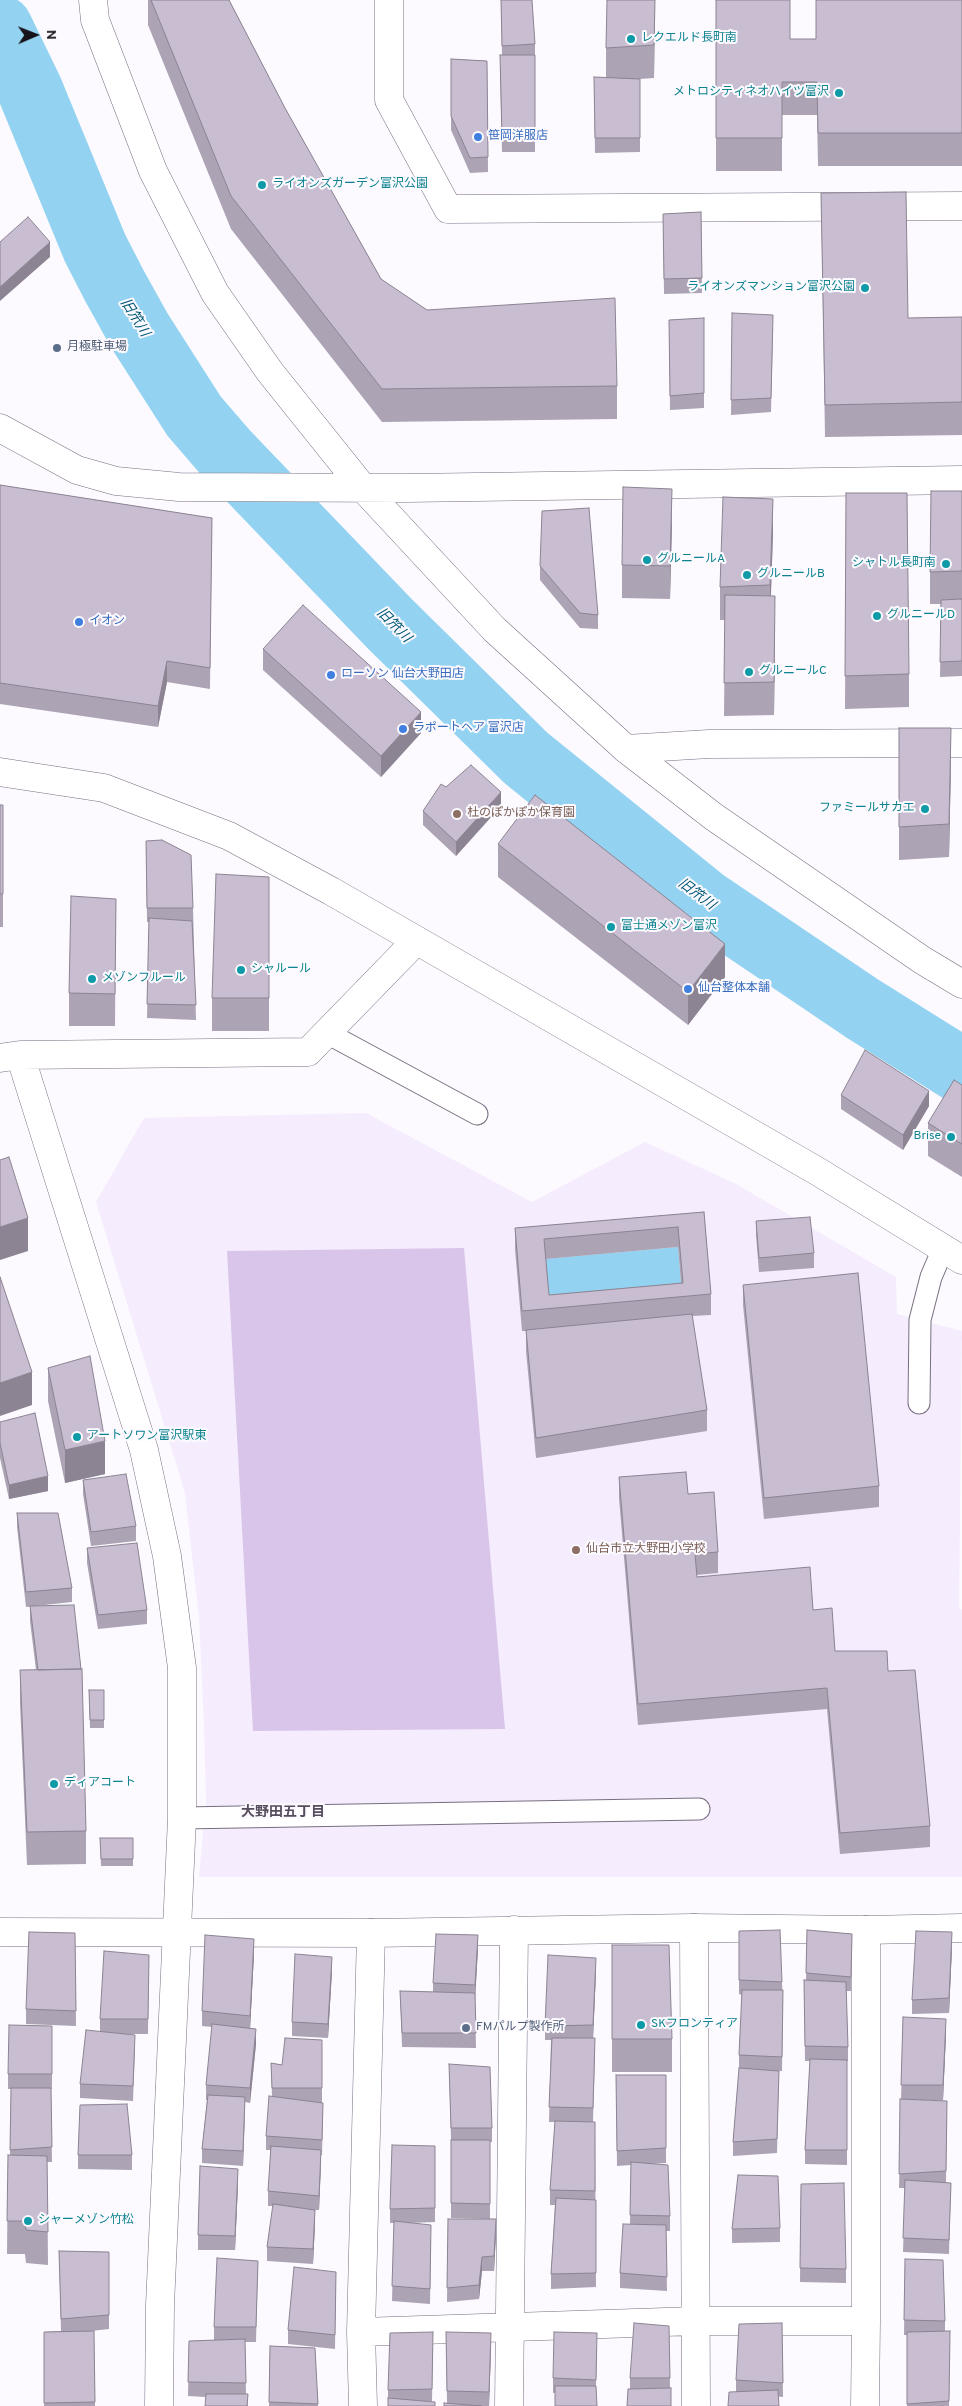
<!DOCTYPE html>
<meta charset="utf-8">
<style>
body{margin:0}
#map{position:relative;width:962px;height:2406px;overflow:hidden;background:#fcfaff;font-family:Overpass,sans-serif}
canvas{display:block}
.north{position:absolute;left:10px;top:10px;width:50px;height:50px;-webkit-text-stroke:4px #fcfaff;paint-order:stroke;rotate:89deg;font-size:14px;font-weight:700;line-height:20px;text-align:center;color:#17131a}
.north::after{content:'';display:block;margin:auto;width:18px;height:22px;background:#17131a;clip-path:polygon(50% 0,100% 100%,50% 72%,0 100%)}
</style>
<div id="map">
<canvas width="962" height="2406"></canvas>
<div class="north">N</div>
</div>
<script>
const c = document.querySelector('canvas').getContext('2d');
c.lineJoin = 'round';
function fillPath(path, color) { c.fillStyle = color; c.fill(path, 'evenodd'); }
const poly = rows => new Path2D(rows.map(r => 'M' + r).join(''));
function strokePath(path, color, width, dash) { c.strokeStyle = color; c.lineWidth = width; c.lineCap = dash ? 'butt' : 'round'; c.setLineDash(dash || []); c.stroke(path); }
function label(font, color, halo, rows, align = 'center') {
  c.font = font + ' Overpass,"Noto Sans JP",sans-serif'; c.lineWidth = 4; c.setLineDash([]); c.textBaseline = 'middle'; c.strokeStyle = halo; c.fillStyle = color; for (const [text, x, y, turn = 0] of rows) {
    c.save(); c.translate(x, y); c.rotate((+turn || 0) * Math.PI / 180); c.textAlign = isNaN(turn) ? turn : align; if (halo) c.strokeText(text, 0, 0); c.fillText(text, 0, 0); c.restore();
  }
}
const built = poly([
 [366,1113,532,1202,645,1142,736,1184,896,1277,897,1314,962,1331,959,1607,962,1610,962,1877,199,1877,206,1802,204,1723,199,1617,185,1493,96,1202,144,1118]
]);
const green = poly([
 [464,1248,505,1729,253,1731,227,1251]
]);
const water = poly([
 [678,1247,683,1304,549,1316,544,1259]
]);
const river = poly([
 [0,28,30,90,95,248,114,285,139,330,194,416,225,452,390,624,526,758,703,901,863,1009,962,1071]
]);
const lane = poly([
 [327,1033,477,1114],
 [919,1403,920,1320,931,1277,943,1249],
 [182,1818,699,1809]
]);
const street = poly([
 [389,0,389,100,448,209,962,206],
 [626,749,709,744,962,743],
 [20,1055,144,1450,167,1556,182,1668,182,1818,160,2305,159,2406],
 [0,1058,20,1055,308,1052,416,941],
 [694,1928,696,2406],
 [866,1930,866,2321],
 [361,2332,696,2321,866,2321,865,2406],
 [363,2406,361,2332,371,1933],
 [509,2406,514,1930]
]);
const secondary = poly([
 [93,0,95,20,153,171,215,293,270,372,363,488,495,630,626,749,714,817,922,960,962,984],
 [0,428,77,470,116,481,179,487,407,488,962,480],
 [0,772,104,788,229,836,331,891,817,1171,962,1260],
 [0,1932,371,1933,694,1928,866,1930,962,1928]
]);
const wall = poly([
 [148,0,229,0,285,108,381,279,427,310,617,386,617,419,382,422,231,229,148,25],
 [501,0,535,44,535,152,502,152,500,69,502,55],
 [655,0,654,78,640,79,640,152,595,153,594,77,606,78,606,48],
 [716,0,790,39,816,39,962,0,962,166,818,166,817,115,782,115,782,171,716,171],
 [451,59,487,61,488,172,470,173,451,130],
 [821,193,908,318,962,317,962,435,825,437],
 [701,212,702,293,664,294,663,214],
 [732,313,773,329,771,412,731,415],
 [704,318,704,408,670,410,669,320],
 [0,485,212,518,210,689,167,682,158,727,0,704],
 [962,491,962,676,940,677,941,604,930,604,930,572],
 [846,493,909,674,909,707,845,709],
 [672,522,670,599,622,598,622,565],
 [773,532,771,596,775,629,774,715,724,716,725,620,720,620,720,587],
 [540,566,598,615,598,629,580,628,540,580],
 [263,649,421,733,381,777,263,670],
 [899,728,951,761,949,857,899,860],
 [446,787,501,806,456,856,423,825,423,811],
 [0,805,3,805,3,927,0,927],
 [146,841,193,908,196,1020,147,1018,149,922,147,922],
 [498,844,725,977,688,1025,498,877],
 [269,877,269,1031,212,1031,212,998],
 [116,899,115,1026,69,1026,69,993],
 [962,1085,962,1177,928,1156,928,1123],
 [841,1095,929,1106,903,1150,841,1109],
 [704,1212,711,1294,711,1315,692,1316,707,1410,707,1431,536,1458,526,1351,526,1331,522,1331,515,1249,515,1228],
 [678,1247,681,1283,549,1295,546,1259],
 [756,1221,814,1253,814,1268,759,1272,756,1235],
 [743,1285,879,1486,879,1507,764,1519,743,1305],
 [48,1368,105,1474,65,1483,48,1401],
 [0,1422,48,1491,9,1499,0,1458],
 [619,1477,688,1494,718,1552,718,1573,696,1575,697,1577,813,1610,835,1651,888,1671,930,1826,930,1847,840,1854,827,1709,638,1725,619,1498],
 [83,1480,136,1526,136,1541,91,1546,83,1494],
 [17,1513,72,1588,72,1602,26,1607,17,1527],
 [87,1548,147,1610,147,1624,98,1629,87,1563],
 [30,1606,86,1831,86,1864,27,1865,20,1703,20,1670,36,1670,30,1621],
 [89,1690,104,1690,104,1728,90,1728],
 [100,1838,133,1838,133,1866,101,1866],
 [807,1930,852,1934,851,1991,846,1991,848,2047,848,2061,847,2061,847,2165,805,2164,805,2150,810,2061,805,2061,804,1980,806,1980],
 [739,1931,782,1982,783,2005,782,2071,779,2071,777,2153,733,2156,733,2142,739,2069,739,2055,742,1995,739,1994],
 [75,1933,76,2026,26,2024,26,2009],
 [612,1945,672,2039,672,2072,612,2072],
 [952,1947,949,2013,912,2014,912,2000],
 [478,1949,475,1999,476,2048,402,2047,400,1991,433,1992,433,1983],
 [254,1954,250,2029,256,2044,250,2103,245,2102,243,2166,202,2163,202,2149,207,2100,206,2100,206,2085,212,2027,202,2026,202,2011],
 [149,1955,148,2034,125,2034,135,2049,133,2101,80,2098,80,2084,100,2031,100,2019],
 [332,1971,328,2038,292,2036,292,2022],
 [596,1972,593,2038,595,2053,593,2122,595,2122,596,2287,551,2289,551,2274,555,2205,550,2205,550,2190,555,2122,549,2122,551,2040,545,2040,545,2026],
 [903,2017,946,2034,943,2100,909,2100,947,2101,946,2183,951,2183,949,2254,903,2252,905,2188,899,2188],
 [52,2026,52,2089,51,2089,52,2162,47,2162,48,2265,26,2263,25,2254,7,2254,8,2155,10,2155,11,2089,8,2089,8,2074],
 [322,2040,322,2103,323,2117,322,2155,321,2155,319,2210,315,2210,315,2224,313,2264,267,2261,267,2247,273,2206,268,2206,268,2191,271,2150,266,2150,266,2136,272,2097,271,2063,282,2065],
 [449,2064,492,2128,492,2142,490,2142,490,2219,451,2218,451,2140],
 [616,2075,666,2075,666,2163,649,2164,670,2216,670,2231,666,2231,667,2291,620,2288,620,2273,630,2224,631,2165,617,2166],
 [435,2146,435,2222,409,2223,431,2239,430,2304,392,2301,394,2223,390,2223,390,2209],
 [78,2155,132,2155,132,2170,78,2169],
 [238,2184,235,2250,198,2250,198,2235],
 [801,2184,846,2269,846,2283,800,2282],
 [448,2219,496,2234,494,2271,482,2271,479,2299,447,2302],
 [780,2228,780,2242,732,2243,732,2229],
 [59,2251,109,2252,109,2329,91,2331,94,2331,95,2406,44,2406,44,2332,61,2331],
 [905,2259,945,2321,945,2331,950,2331,949,2406,907,2406,907,2335,904,2335],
 [258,2261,256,2342,245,2342,246,2394,248,2406,205,2397,188,2396,189,2341,214,2340,214,2327],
 [336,2272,335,2349,288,2344,288,2330],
 [782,2323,783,2397,736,2392,736,2380],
 [669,2326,670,2388,630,2389,630,2378],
 [446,2332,491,2348,489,2406,444,2406,447,2403],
 [270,2346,315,2348,318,2406,269,2406],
 [433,2347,432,2401,388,2406,388,2390],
 [597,2348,596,2386,553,2393,553,2378]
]);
const shadedWall = poly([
 [655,0,654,78,654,45],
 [50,242,50,257,0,301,0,287],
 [672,489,672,522,670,599,670,566],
 [773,499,773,532,770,618,770,585],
 [775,596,775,629,774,715,774,682],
 [167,661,167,682,158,727,158,706],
 [421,712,421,733,381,777,381,756],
 [951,728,951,761,949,857,949,824],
 [501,792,501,806,456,856,456,842],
 [725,944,725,977,688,1025,688,992],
 [929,1091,929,1106,903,1150,903,1135],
 [28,1218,28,1251,0,1260,0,1227],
 [32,1372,32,1405,0,1416,0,1383],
 [105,1441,105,1474,65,1483,65,1450],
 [48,1476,48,1491,9,1499,9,1485],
 [952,1932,952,1947,949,2013,949,1998],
 [478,1935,478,1949,475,1999,475,1985],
 [254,1939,254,1954,250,2030,250,2016],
 [332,1957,332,1971,328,2038,328,2024],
 [596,1958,596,1972,593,2039,593,2025],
 [946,2019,946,2034,943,2100,943,2085],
 [256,2029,256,2044,250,2103,250,2088],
 [245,2097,245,2111,243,2166,243,2151],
 [321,2150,321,2165,319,2210,319,2196],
 [238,2169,238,2184,235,2250,235,2236],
 [315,2210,315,2224,313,2264,313,2249],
 [496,2219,496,2234,494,2271,494,2256],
 [482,2257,482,2271,479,2299,479,2285],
 [491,2333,491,2348,489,2406,489,2392]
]);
const building = poly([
 [151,0,229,0,285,108,381,279,427,310,615,298,617,386,382,389,231,196,151,0],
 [501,0,532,0,535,44,502,46,501,0],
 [607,0,655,0,654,45,606,48,607,0],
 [716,0,790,0,790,39,816,39,816,0,962,0,962,133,818,133,817,82,782,82,782,138,716,138,716,0],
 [500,55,535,55,535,138,502,138,500,55],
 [451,59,487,61,488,157,470,158,451,116,451,59],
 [594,77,640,79,640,138,595,138,594,77],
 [906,192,908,318,962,317,962,402,825,405,821,193,906,192],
 [701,212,702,278,664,279,663,214,701,212],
 [28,217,50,242,0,287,0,242,28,217],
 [732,313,773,315,771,398,731,400,732,313],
 [704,318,704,393,670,396,669,320,704,318],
 [0,485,212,518,210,668,167,661,158,706,0,683,0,485],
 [623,487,672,489,670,566,622,565,623,487],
 [931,491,962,491,962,571,930,572,931,491],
 [846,493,907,493,909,674,845,676,846,493],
 [723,497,773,499,770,585,720,587,723,497],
 [589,508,598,615,580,613,540,566,542,511,589,508],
 [725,595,775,596,774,682,724,683,725,595],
 [962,599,962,661,940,662,941,600,962,599],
 [303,605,421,712,381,756,263,649,303,605],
 [899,728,951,728,949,824,899,827,899,728],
 [471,765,501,792,456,842,423,811,441,784,446,787,471,765],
 [535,795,725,944,688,992,498,844,535,795],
 [0,805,3,805,3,894,0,894,0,805],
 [162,840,191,855,193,908,147,908,146,841,162,840],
 [216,874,269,877,269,998,212,998,216,874],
 [71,896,116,899,115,994,69,993,71,896],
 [149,918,192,921,196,1005,147,1004,149,918],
 [865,1050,929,1091,903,1135,841,1095,865,1050],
 [954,1080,962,1085,962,1144,928,1123,954,1080],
 [9,1157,28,1218,0,1227,0,1160,9,1157],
 [704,1212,711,1294,522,1311,515,1228,704,1212],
 [678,1227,683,1283,549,1295,544,1239,678,1227],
 [810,1217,814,1253,759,1258,756,1221,810,1217],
 [858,1273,879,1486,764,1498,743,1285,858,1273],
 [0,1277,32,1372,0,1383,0,1277],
 [692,1314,707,1410,536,1438,526,1330,692,1314],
 [90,1356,105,1441,65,1450,48,1368,90,1356],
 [35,1413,48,1476,9,1485,0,1443,0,1422,35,1413],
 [686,1472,688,1494,714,1492,718,1552,695,1554,697,1577,810,1567,813,1610,832,1608,835,1651,887,1651,888,1671,915,1670,930,1826,840,1833,827,1688,638,1704,619,1477,686,1472],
 [126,1474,136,1526,91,1532,83,1480,126,1474],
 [17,1513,58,1513,72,1588,26,1592,17,1513],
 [137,1543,147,1610,98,1615,87,1548,137,1543],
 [74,1605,81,1669,38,1670,30,1606,74,1605],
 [82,1669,86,1831,27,1832,20,1670,82,1669],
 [89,1690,104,1690,104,1720,90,1720,89,1690],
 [100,1838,133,1838,133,1859,101,1859,100,1838],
 [780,1930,782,1982,739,1980,739,1931,780,1930],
 [807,1930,852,1934,851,1977,806,1973,807,1930],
 [916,1931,952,1932,949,1998,912,2000,916,1931],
 [29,1932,75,1933,76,2011,26,2009,29,1932],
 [436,1934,478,1935,475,1985,433,1983,436,1934],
 [205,1935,254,1939,250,2016,202,2011,205,1935],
 [612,1945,669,1945,672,2039,612,2039,612,1945],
 [104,1951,149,1955,148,2019,100,2019,104,1951],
 [295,1954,332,1957,328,2024,292,2022,295,1954],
 [548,1955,596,1958,593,2025,545,2026,548,1955],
 [804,1980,846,1982,848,2047,805,2046,804,1980],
 [742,1990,783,1990,782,2057,739,2055,742,1990],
 [400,1991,475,1993,476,2033,402,2033,400,1991],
 [903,2017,946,2019,943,2085,901,2085,903,2017],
 [212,2024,256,2029,250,2088,206,2085,212,2024],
 [9,2025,52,2026,52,2074,8,2074,9,2025],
 [86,2030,135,2035,133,2086,80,2084,86,2030],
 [285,2038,322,2040,322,2088,272,2088,271,2063,282,2065,285,2038],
 [552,2038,595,2038,593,2108,549,2107,552,2038],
 [810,2059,847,2060,847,2150,805,2150,810,2059],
 [449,2064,490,2067,492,2128,451,2128,449,2064],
 [739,2068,779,2071,777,2139,733,2142,739,2068],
 [616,2075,666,2075,666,2148,617,2151,616,2075],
 [11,2088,51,2088,52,2147,10,2150,11,2088],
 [208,2095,245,2097,243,2151,202,2149,208,2095],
 [269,2096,323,2103,322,2140,266,2136,269,2096],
 [900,2099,947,2101,946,2171,899,2174,900,2099],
 [127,2104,132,2155,78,2155,80,2105,127,2104],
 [555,2121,595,2122,595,2191,550,2190,555,2121],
 [451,2140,490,2140,490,2204,451,2203,451,2140],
 [392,2145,435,2146,435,2208,390,2209,392,2145],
 [271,2146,321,2150,319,2196,268,2191,271,2146],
 [8,2155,47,2156,48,2232,26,2230,25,2221,7,2221,8,2155],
 [631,2162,668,2165,670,2216,630,2215,631,2162],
 [200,2166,238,2169,235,2236,198,2235,200,2166],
 [738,2175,778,2176,780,2228,732,2229,738,2175],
 [905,2180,951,2183,949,2240,903,2238,905,2180],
 [844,2183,846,2269,800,2268,801,2184,844,2183],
 [556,2198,596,2200,596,2273,551,2274,556,2198],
 [273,2204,315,2210,313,2249,267,2247,273,2204],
 [448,2219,496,2219,494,2256,482,2257,479,2285,447,2288,448,2219],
 [394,2221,431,2225,430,2289,392,2286,394,2221],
 [623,2224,666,2225,667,2277,620,2273,623,2224],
 [59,2251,109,2252,109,2315,61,2319,59,2251],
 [217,2258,258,2261,256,2327,214,2327,217,2258],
 [905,2259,943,2260,945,2321,904,2320,905,2259],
 [294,2267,336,2272,335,2335,288,2330,294,2267],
 [634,2323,669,2326,670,2378,630,2378,634,2323],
 [782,2323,783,2383,736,2380,739,2324,782,2323],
 [94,2331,95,2402,44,2403,44,2332,94,2331],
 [950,2331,949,2401,907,2404,907,2332,950,2331],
 [433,2332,432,2389,388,2390,390,2333,433,2332],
 [446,2332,491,2333,489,2392,447,2391,446,2332],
 [554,2332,597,2333,596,2380,553,2378,554,2332],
 [245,2339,246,2383,188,2382,189,2341,245,2339],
 [270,2346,315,2348,318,2404,269,2402,270,2346],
 [555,2386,596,2386,597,2406,555,2406,555,2386],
 [671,2388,671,2406,627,2406,628,2389,671,2388],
 [778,2390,779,2406,728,2406,729,2392,778,2390],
 [206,2394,248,2394,247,2406,205,2406,206,2394],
 [388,2398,435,2402,435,2406,388,2406,388,2398],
 [444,2403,482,2406,444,2406,444,2403]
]);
const markers = [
 [631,39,5,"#0f9aa8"],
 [839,93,5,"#0f9aa8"],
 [478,137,5,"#3f7fe0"],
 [262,185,5,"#0f9aa8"],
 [865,288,5,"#0f9aa8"],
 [57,348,5,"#5c6f8a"],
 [647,560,5,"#0f9aa8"],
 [946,564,5,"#0f9aa8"],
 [747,575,5,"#0f9aa8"],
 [877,616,5,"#0f9aa8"],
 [79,622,5,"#3f7fe0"],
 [749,672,5,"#0f9aa8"],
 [331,675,5,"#3f7fe0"],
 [403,729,5,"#3f7fe0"],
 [925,809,5,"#0f9aa8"],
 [457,814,5,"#8d6e63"],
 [611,927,5,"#0f9aa8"],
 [241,970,5,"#0f9aa8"],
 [92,979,5,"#0f9aa8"],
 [688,989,5,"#3f7fe0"],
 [951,1137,5,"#0f9aa8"],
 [77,1437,5,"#0f9aa8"],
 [576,1550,5,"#8d6e63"],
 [54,1784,5,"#0f9aa8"],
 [641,2025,5,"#0f9aa8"],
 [466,2028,5,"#5c6f8a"],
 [28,2221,5,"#0f9aa8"]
];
const cultureNames = [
 ["レクエルド長町南",641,39],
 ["メトロシティネオハイツ富沢",829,93,"right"],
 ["ライオンズガーデン富沢公園",272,185],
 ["ライオンズマンション富沢公園",855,288,"right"],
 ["グルニールA",657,560],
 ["シャトル長町南",936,564,"right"],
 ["グルニールB",757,575],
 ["グルニールD",887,616],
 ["グルニールC",759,672],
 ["ファミールサカエ",915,809,"right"],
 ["富士通メゾン富沢",621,927],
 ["シャルール",251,970],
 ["メゾンフルール",102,979],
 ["Brise",941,1137,"right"],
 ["アートソワン富沢駅東",87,1437],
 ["ディアコート",64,1784],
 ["SKフロンティア",651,2025],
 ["シャーメゾン竹松",38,2221]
];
const shopNames = [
 ["笹岡洋服店",488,137],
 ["イオン",89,622],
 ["ローソン 仙台大野田店",341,675],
 ["ラポートヘア 富沢店",413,729],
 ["仙台整体本舗",698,989]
];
const serviceNames = [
 ["月極駐車場",67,348],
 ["FMパルプ製作所",476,2028]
];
const educationNames = [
 ["杜のぽかぽか保育園",467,814],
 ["仙台市立大野田小学校",586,1550]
];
const waterNames = [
 ["旧笊川",134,318,58],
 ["旧笊川",393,626,45],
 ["旧笊川",696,895,37]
];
const neighbourhoodNames = [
 ["大野田五丁目",283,1813]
];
fillPath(built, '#f5ecfd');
fillPath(green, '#d9c5ea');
fillPath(water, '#93d3f1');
strokePath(river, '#93d3f1', 66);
strokePath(lane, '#786e80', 23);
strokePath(street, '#786e80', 29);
strokePath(secondary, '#786e80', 29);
strokePath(lane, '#fff', 21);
strokePath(street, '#fff', 28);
strokePath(secondary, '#fff', 28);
fillPath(wall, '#aca3b4');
fillPath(shadedWall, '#8c8492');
fillPath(building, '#c8bdd1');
strokePath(building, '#8c8492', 1);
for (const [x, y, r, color] of markers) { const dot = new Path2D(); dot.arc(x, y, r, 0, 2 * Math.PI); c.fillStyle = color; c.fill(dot); strokePath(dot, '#fcfaff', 2); }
label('12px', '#0d838f', '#fcfaff', cultureNames, 'left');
label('12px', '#366cbe', '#fcfaff', shopNames, 'left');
label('12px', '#4e5e75', '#fcfaff', serviceNames, 'left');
label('12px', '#785e54', '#fcfaff', educationNames, 'left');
label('italic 14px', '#005875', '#fcfaff', waterNames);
label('bold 14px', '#554c5d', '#fcfaff', neighbourhoodNames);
</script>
